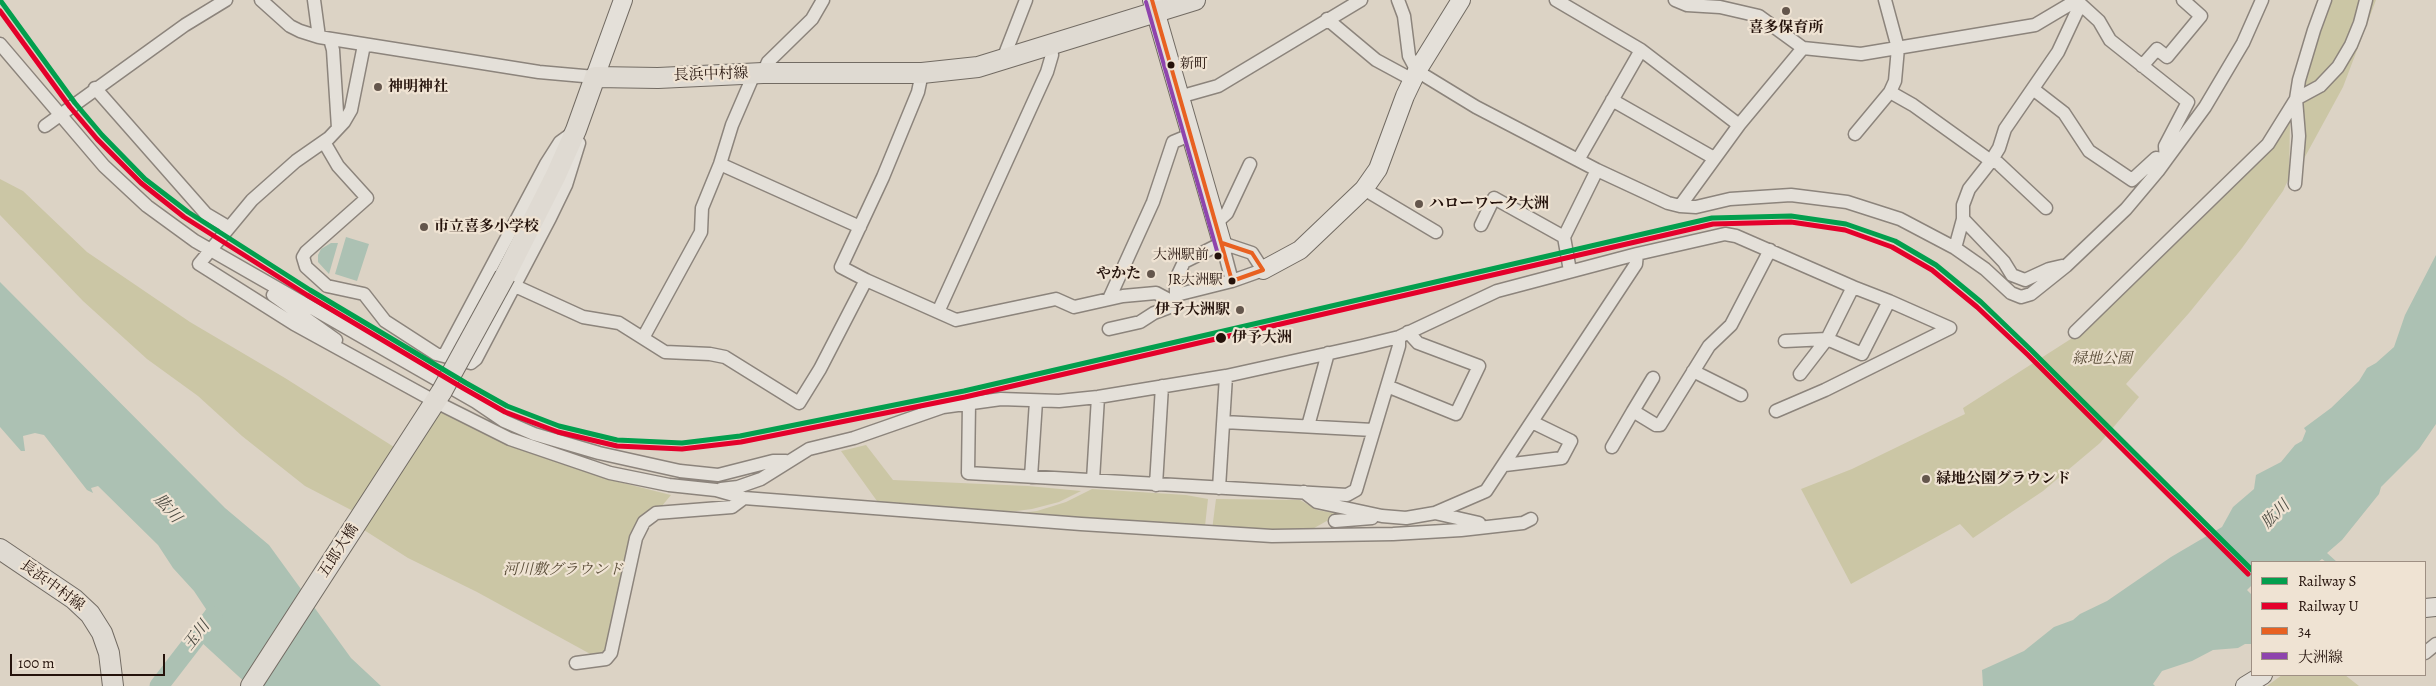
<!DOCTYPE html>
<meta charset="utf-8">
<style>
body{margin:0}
#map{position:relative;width:2436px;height:686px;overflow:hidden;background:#dcd3c5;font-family:Alegreya,"Noto Serif JP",serif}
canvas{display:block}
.legend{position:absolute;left:2251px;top:561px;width:175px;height:115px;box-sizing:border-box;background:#efe3d3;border:1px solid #9e8f83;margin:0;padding:6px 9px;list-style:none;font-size:15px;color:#24120b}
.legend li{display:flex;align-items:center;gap:10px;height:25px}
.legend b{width:25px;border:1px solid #9e8f83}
.scale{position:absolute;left:10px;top:654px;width:155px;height:22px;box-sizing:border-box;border:2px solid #24120b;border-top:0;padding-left:6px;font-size:15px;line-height:18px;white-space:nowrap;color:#24120b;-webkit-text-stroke:4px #efe3d3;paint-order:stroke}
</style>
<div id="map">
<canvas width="2436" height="686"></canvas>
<ul class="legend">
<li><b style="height:6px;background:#029f4e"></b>Railway S</li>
<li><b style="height:6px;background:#e4002b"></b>Railway U</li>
<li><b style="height:6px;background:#e86121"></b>34</li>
<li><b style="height:6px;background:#8e44ad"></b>大洲線</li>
</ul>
<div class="scale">100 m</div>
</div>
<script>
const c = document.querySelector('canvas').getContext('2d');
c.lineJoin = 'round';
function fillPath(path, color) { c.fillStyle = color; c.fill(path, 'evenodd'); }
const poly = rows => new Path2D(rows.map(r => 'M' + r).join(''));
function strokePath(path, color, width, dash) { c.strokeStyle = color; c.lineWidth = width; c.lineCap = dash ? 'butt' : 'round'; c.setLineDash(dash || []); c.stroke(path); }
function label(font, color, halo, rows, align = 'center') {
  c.font = font + ' Alegreya,"Noto Serif JP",serif'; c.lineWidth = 4.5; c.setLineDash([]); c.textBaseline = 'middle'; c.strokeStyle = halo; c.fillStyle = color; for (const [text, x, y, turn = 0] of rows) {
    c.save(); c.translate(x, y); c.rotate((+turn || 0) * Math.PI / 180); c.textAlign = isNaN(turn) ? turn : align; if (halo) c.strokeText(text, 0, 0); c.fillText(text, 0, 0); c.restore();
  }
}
const green = poly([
 [2328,0,2376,0,2343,87,2294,177,2300,97],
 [2290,120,2289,178,2283,191,2242,248,2189,313,2126,384,2139,397,2100,443,2043,491,1973,538,1960,524,1851,584,1801,489,1852,469,1965,414,1963,408,2077,335,2262,159],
 [0,179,23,191,87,252,190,322,285,378,394,447,353,511,305,486,242,436,198,396,147,359,83,301,0,215],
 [439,409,508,445,607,479,671,495,656,513,644,522,606,652,594,656,477,592,408,558,364,530],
 [866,445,893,480,1028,486,1081,491,1059,502,1032,509,1001,513,888,503,877,501,841,451],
 [1092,489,1186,495,1208,499,1205,526,1037,517,1022,513,1037,511,1066,502],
 [1216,499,1300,500,1317,510,1339,514,1309,531,1212,530],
 [2282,675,2345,675,2359,686,2267,686]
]);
const water = poly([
 [346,237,369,244,357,281,335,274],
 [331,243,338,243,329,274,318,262,318,255,321,249],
 [2436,255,2436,424,2419,449,2381,487,2379,494,2342,540,2327,553,2337,562,2326,562,2322,559,2318,562,2252,562,2252,585,2247,590,2252,595,2252,644,2245,644,2238,648,2213,650,2192,661,2162,671,2153,684,2155,686,1983,686,1982,670,2024,651,2054,627,2073,620,2080,614,2107,601,2171,557,2222,527,2233,507,2254,489,2256,475,2281,462,2295,445,2302,441,2306,431,2304,428,2331,408,2359,381,2367,368,2376,363,2394,347,2405,315],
 [0,282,225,508,269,545,351,658,381,686,249,686,200,641,192,627,203,621,206,609,194,591,173,568,158,545,98,486,91,488,93,493,87,490,44,435,35,433,23,436,25,451,21,451,0,427]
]);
const river = poly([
 [159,686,213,616]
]);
const street = poly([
 [261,0,290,26,300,31,319,37,539,72,595,77],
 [314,0,319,37],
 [1398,0,1404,16,1409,56,1417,71,1476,107,1597,170,1668,203,1680,206,1696,207,1730,199,1791,195,1847,202,1900,219,1955,248,1985,269,2011,293,2021,297,2031,294,2066,266,2126,209,2158,171,2166,160,2165,146,2188,102,2110,40,2099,21,2076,0],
 [1556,0,1641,50,1739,125],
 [1675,0,1687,5,1720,7,1759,16,1803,48,1861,54,2035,25,2077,0],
 [1885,0,1898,48,1895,81,1890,92,1913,105,1991,161,1998,163,2046,208],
 [1327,19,1376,60,1413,80],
 [330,39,333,50,338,128],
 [0,44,104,166,147,206,195,241,476,402,504,421,534,434,599,453,680,471,718,475,773,461,786,461],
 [364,45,351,110,344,122,329,138,296,161,252,200,199,264,294,324,436,402,510,439,610,473,669,485,716,490,744,498,1081,524,1272,536,1393,534,1461,530,1523,523,1531,519],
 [1006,58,1005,54,1026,0],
 [2142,66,2157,49,2167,57,2201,16,2183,0],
 [763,73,768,62,812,19,823,0],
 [95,88,206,214,228,227],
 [2033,89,2064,113,2089,151,2132,180,2156,158,2166,160,2205,107,2243,43,2262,0],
 [1179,97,1218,86,1361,0],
 [1612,100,1714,158],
 [45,126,185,25,226,0],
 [1855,134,1890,92],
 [324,142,338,166,367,198,306,252,303,257,306,267,327,286,364,294,385,321,436,354,471,363,476,359,550,218,566,185,579,143],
 [1578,160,1641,50],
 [720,164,860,227],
 [2295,184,2299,136,2296,99,2320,86,2338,67,2351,45,2360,23,2366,0],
 [1364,189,1436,232],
 [1680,206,1739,125,1803,48],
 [1963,219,2004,262,2012,275,2025,280,2049,269,2062,266],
 [1216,223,1227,213,1250,164],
 [1481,225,1494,198,1564,237],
 [1222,243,1232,281],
 [1955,248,1963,219,1963,205,1969,189,1991,161,1999,148,2005,129,2058,52,2080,5],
 [1570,271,1564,237,1597,170],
 [866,280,841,267,883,177,918,92,922,73],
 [515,286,583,317,619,323,665,352,710,354,725,357,799,403,820,369,866,280,956,320,1056,299,1074,307,1123,296,1156,293,1173,302],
 [273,295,336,340],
 [1109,299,1153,202,1173,142,1190,135],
 [1889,301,1950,328],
 [938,312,1047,72,1052,55,1051,44],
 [1109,329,1140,322,1154,313,1170,307,1176,295,1176,279,1184,262,1222,243,1252,253,1263,270,1232,281,1176,295],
 [2075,332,2268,144,2296,99,2299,80,2314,30,2325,0],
 [643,338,701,232,702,208,720,164,732,125,754,74],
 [1785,341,1827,339,1862,354,1889,301,1853,287],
 [444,356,546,164,560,142,571,134],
 [1693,371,1741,395],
 [1387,386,1456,414,1479,366,1418,343,1408,332],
 [969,403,968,473,1347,495,1356,490,1399,346,1399,337],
 [1633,411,1653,378],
 [1776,411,1825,390,1950,328],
 [1224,422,1373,430],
 [1308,426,1328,353],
 [1612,447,1633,411,1656,425,1660,425,1709,346,1731,325,1770,250],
 [1505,465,1562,458,1571,441,1532,422],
 [1031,477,1036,401],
 [1093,480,1098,397],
 [1156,485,1162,386],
 [1219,488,1226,376],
 [721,489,738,487,761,479,809,449,854,438,943,407,1001,399,1059,401,1098,397,1226,376,1362,346,1399,337,1497,291,1637,254,1725,234,1736,236,1853,287,1827,339,1800,374],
 [1304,492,1317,502,1382,516,1406,518,1435,513,1486,491,1636,264,1637,254],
 [1435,513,1479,523],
 [1335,521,1372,518],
 [2425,653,2436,644],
 [576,663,606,659,611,653,636,538,644,522,656,513,732,507,744,498]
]);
const secondary = poly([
 [1152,0,1222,243],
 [595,77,623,0],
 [1263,270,1300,250,1364,189,1378,169,1405,96,1417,71,1461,0],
 [2425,608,2436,607],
 [2245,686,2263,675]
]);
const primary = poly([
 [505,276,556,175,576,130,595,77,658,78,763,73,922,73,978,67,1195,0],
 [0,549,74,599,90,614,102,633,109,653,113,686],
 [251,686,442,391]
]);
const primaryBridge = poly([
 [442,391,505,276]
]);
const bus1 = poly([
 [1152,0,1232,281,1263,270,1252,253,1222,243]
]);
const bus2 = poly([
 [1146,2,1219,258]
]);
const rail1 = poly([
 [0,0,75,103,102,135,145,179,188,212,310,290,466,383,507,406,559,426,617,440,682,443,740,436,964,391,1712,218,1791,216,1846,224,1895,241,1936,265,1981,302,2032,351,2252,570]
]);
const rail2 = poly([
 [0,11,70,107,97,139,141,183,184,217,307,295,463,388,505,412,558,432,617,446,682,449,741,442,965,397,1713,224,1791,222,1845,230,1892,247,1932,270,1977,307,2028,355,2248,574]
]);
const markers = [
 [1786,11,5,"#64564c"],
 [1171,65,4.5,"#24120b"],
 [378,87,5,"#64564c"],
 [1419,204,5,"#64564c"],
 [424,227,5,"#64564c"],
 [1218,256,4.5,"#24120b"],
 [1151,274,5,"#64564c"],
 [1232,281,4.5,"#24120b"],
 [1240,310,5,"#64564c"],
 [1221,338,6,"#24120b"],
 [1926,479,5,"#64564c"]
];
const busNames = [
 ["新町",1180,65,"left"],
 ["大洲駅前",1209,256],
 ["JR大洲駅",1223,281]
];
const poiNames = [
 ["喜多保育所",1786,28,"center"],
 ["神明神社",388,87],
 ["ハローワーク大洲",1429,204],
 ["市立喜多小学校",434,227],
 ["やかた",1141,274,"right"],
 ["伊予大洲駅",1230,310,"right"],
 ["緑地公園グラウンド",1936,479]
];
const streetNames = [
 ["長浜中村線",711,75,-2],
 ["五郎大橋",339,551,-57],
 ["長浜中村線",52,586,36]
];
const stopNames = [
 ["伊予大洲",1232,338]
];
const parkNames = [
 ["緑地公園",2102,359],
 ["河川敷グラウンド",563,570]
];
const waterNames = [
 ["肱川",167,509,49],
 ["肱川",2276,515,-45],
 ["玉川",197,636,-52]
];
fillPath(green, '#cbc6a5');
fillPath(water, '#acc1b3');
strokePath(river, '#acc1b3', 19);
strokePath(street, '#8c847c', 15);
strokePath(secondary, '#726b63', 20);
strokePath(primary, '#726b63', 22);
strokePath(street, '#e4e0d9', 12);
strokePath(secondary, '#e4e0d9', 18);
strokePath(primary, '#dfdad2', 20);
strokePath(primaryBridge, '#726b63', 22, []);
strokePath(primaryBridge, '#dfdad2', 20);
strokePath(bus1, '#e86121', 4);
strokePath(bus2, '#8e44ad', 4);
strokePath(rail1, '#029f4e', 5);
strokePath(rail2, '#e4002b', 5);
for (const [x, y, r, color] of markers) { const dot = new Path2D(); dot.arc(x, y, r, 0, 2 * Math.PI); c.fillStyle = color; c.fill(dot); strokePath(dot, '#efe3d3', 2); }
label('14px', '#24120b', '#efe3d3', busNames, 'right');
label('bold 15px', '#24120b', '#efe3d3', poiNames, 'left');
label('15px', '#24120b', '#efe3d3', streetNames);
label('bold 15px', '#24120b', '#efe3d3', stopNames, 'left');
label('italic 15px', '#5a4d38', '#efe3d3', parkNames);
label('italic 16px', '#4c4c43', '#efe3d3', waterNames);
</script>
